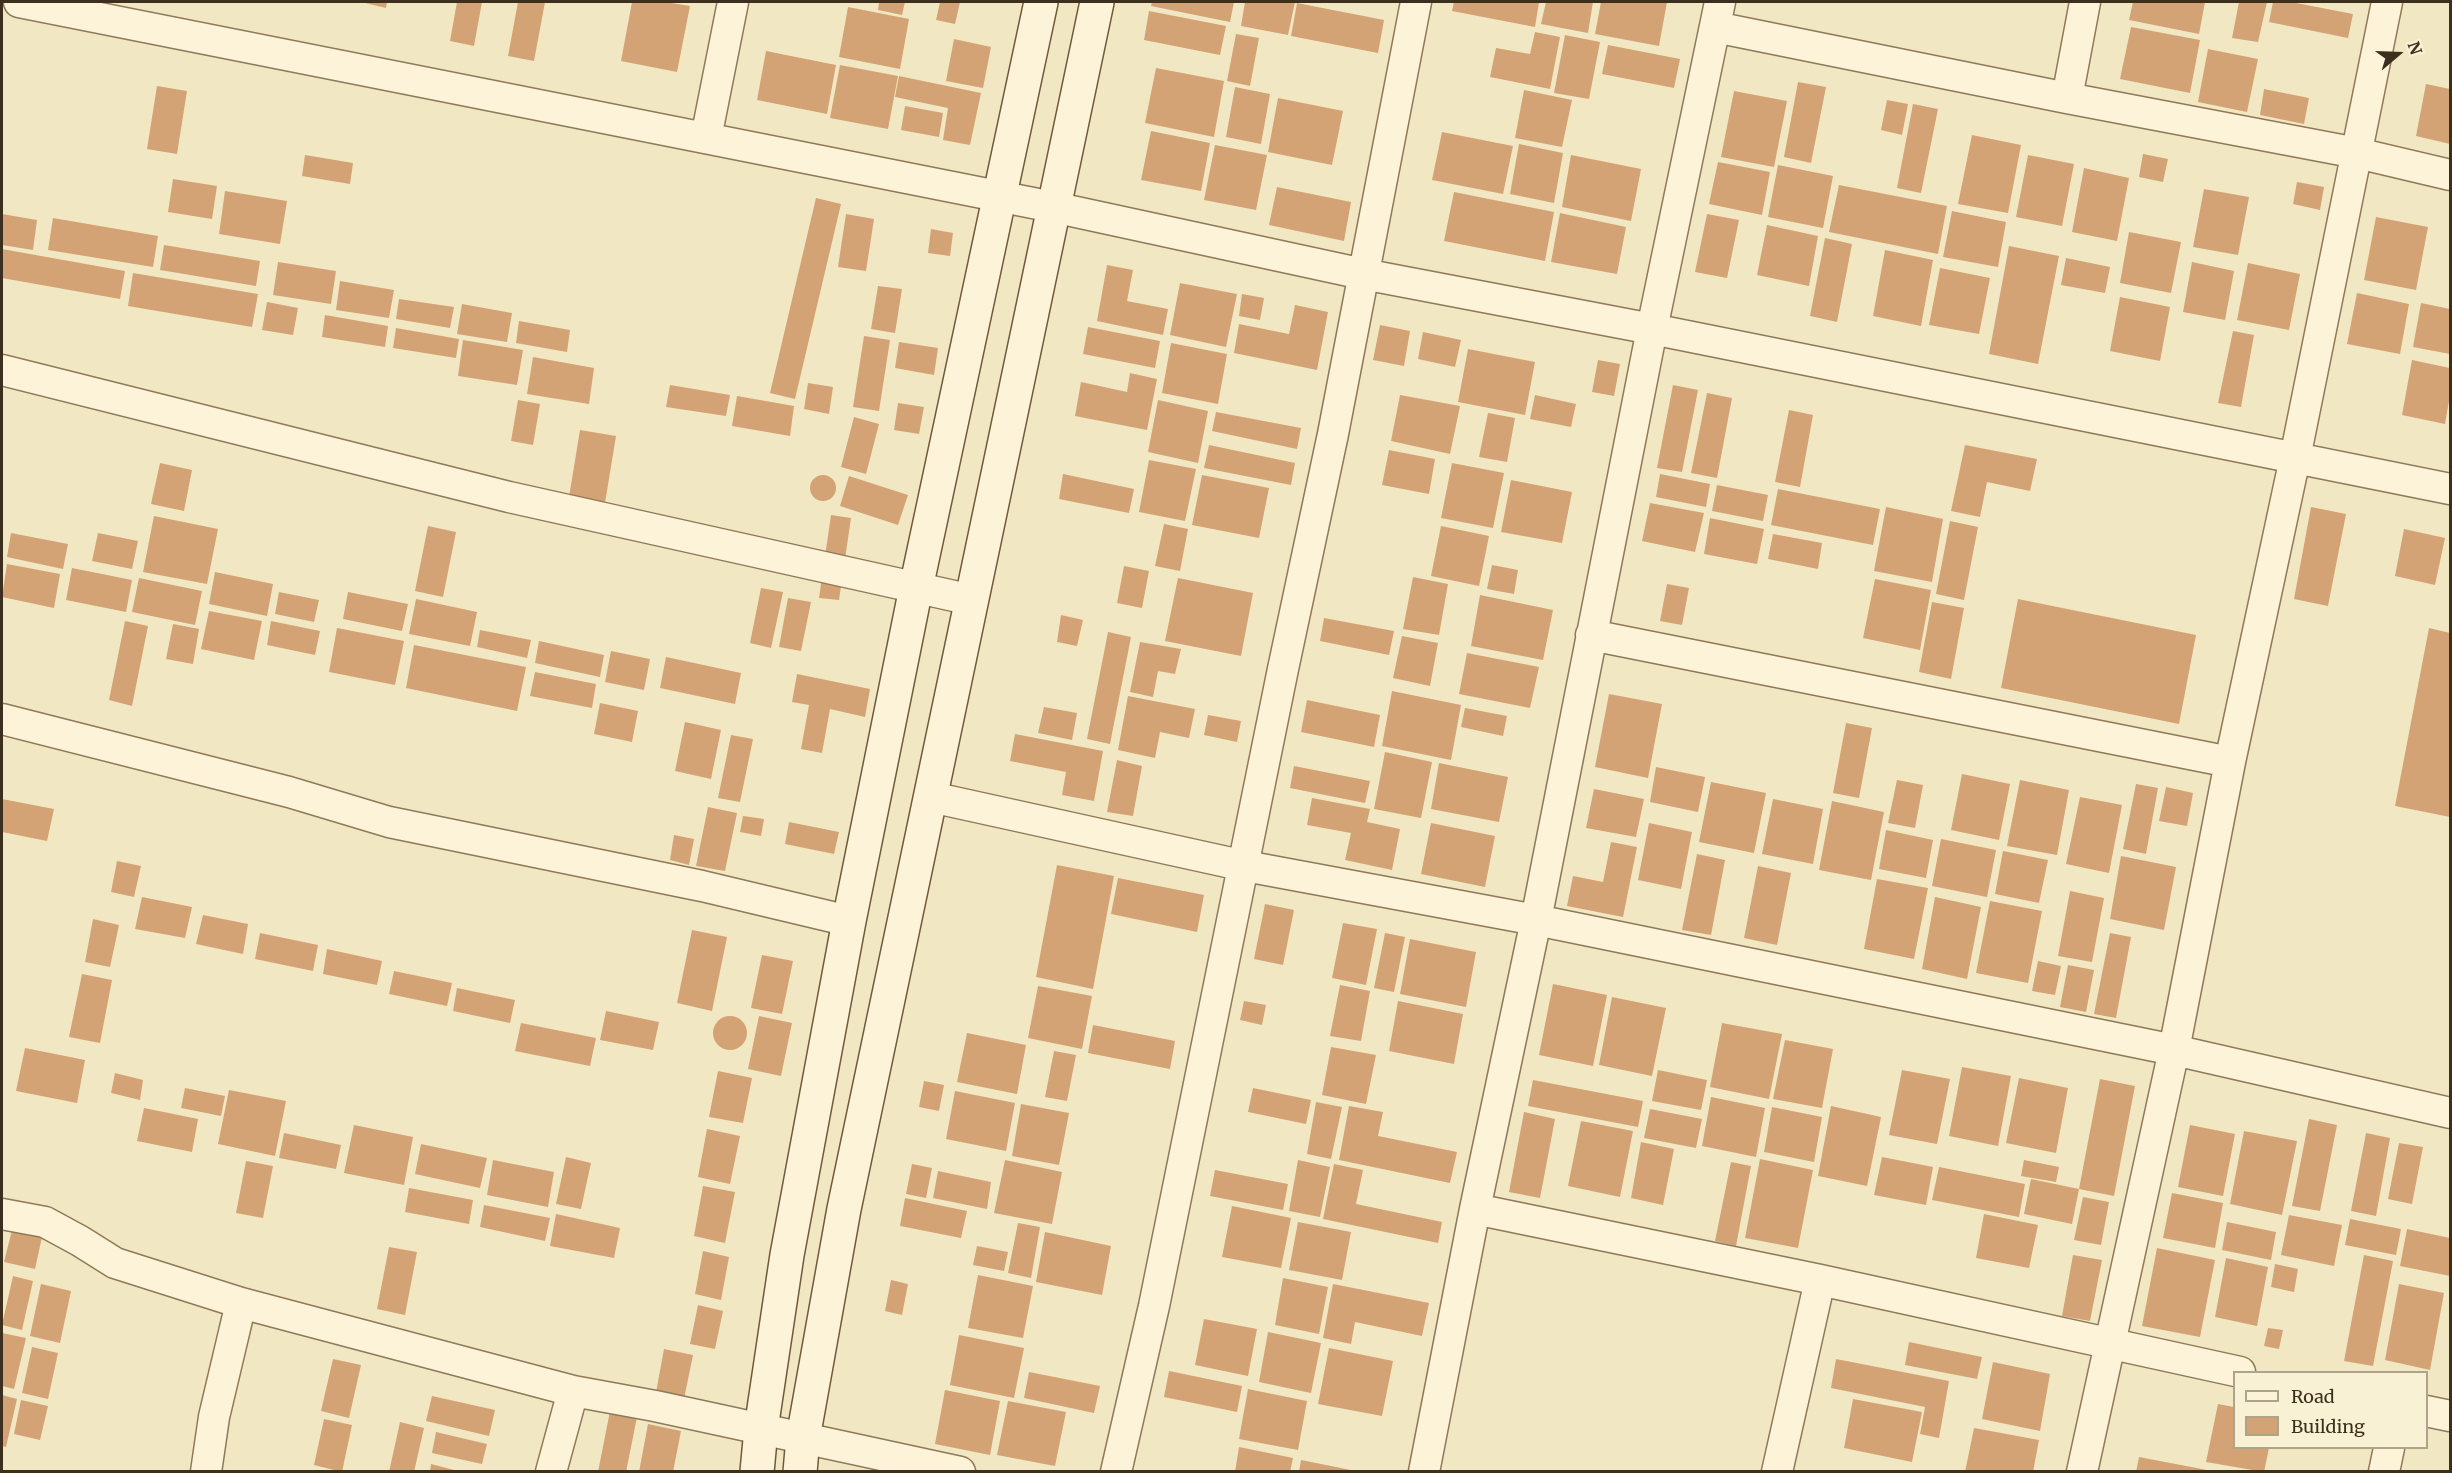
<!DOCTYPE html>
<style>
body{margin:0}
#map{position:relative;width:2452px;height:1473px;overflow:hidden;background:#f2e7c3;font-family:Merriweather,serif}
canvas{display:block}
.frame{position:absolute;inset:0;border:3px solid #3d2f1d;pointer-events:none}
.legend{position:absolute;left:2233px;top:1371px;width:195px;height:78px;box-sizing:border-box;background:#f9f1d4;border:2px solid #aea38b;margin:0;padding:8px 10px;list-style:none;font-size:18px;color:#3d2f1d}
.legend li{display:flex;align-items:center;gap:12px;height:30px}
.legend b{width:30px;border:2px solid #aea38b}
.north{position:absolute;left:2368px;top:24px;width:60px;height:60px;-webkit-text-stroke:4px #f9f1d4;paint-order:stroke;rotate:71deg;font-size:16px;font-weight:700;line-height:24px;text-align:center;color:#3d2f1d}
.north::after{content:'';display:block;margin:auto;width:21px;height:27px;background:#3d2f1d;clip-path:polygon(50% 0,100% 100%,50% 72%,0 100%)}
</style>
<div id="map">
<canvas width="2452" height="1473"></canvas>
<div class="frame"></div>
<ul class="legend">
<li><b style="height:8px;background:#fcf3d8"></b>Road</li>
<li><b style="height:16px;background:#d4a375"></b>Building</li>
</ul>
<div class="north">N</div>
</div>
<script>
const c = document.querySelector('canvas').getContext('2d');
c.lineJoin = 'round';
function fillPath(path, color) { c.fillStyle = color; c.fill(path, 'evenodd'); }
const poly = rows => new Path2D(rows.map(r => 'M' + r).join(''));
function strokePath(path, color, width, dash) { c.strokeStyle = color; c.lineWidth = width; c.lineCap = dash ? 'butt' : 'round'; c.setLineDash(dash || []); c.stroke(path); }
const building = poly([
 [361,2,387,2,386,8],
 [457,2,482,2,474,46,450,41],
 [518,2,545,2,534,61,508,56],
 [632,2,665,2,690,6,677,72,621,61],
 [879,2,905,2,902,15,878,10],
 [940,2,960,2,955,24,936,20],
 [1152,2,1234,2,1230,22,1151,6],
 [1245,2,1295,2,1288,35,1241,26],
 [1454,2,1539,2,1535,27,1452,11],
 [1546,2,1593,2,1588,33,1541,24],
 [1601,2,1667,2,1659,46,1595,34],
 [2133,2,2205,2,2199,34,2129,20],
 [2239,2,2267,2,2258,42,2232,38],
 [2273,2,2291,2,2353,14,2348,38,2269,22],
 [1297,3,1384,20,1378,53,1291,36],
 [848,7,909,19,900,69,839,57],
 [1149,11,1226,26,1220,55,1144,40],
 [2131,27,2200,40,2190,93,2120,79],
 [1535,32,1560,37,1550,89,1490,77,1496,48,1530,54],
 [1236,34,1259,38,1250,86,1227,81],
 [1565,35,1600,42,1589,99,1554,93],
 [954,39,991,47,983,88,946,81],
 [1608,45,1680,59,1674,88,1602,74],
 [2208,49,2258,59,2247,112,2198,102],
 [766,51,836,65,827,114,757,100],
 [840,65,898,76,888,129,830,118],
 [1156,68,1224,81,1214,137,1145,123],
 [899,76,981,93,970,145,943,140,948,108,895,97],
 [1798,82,1826,87,1811,163,1784,157],
 [2426,84,2450,89,2450,144,2416,136],
 [157,86,187,91,177,154,147,149],
 [1235,87,1270,94,1261,144,1226,137],
 [2264,89,2309,98,2304,124,2260,115],
 [1524,90,1572,100,1562,147,1515,138],
 [1734,91,1787,101,1774,167,1721,157],
 [1278,98,1343,111,1332,165,1268,152],
 [1887,100,1908,104,1902,135,1881,130],
 [1913,104,1938,109,1921,193,1897,188],
 [905,106,943,113,939,137,901,130],
 [1151,131,1210,143,1201,191,1141,180],
 [1442,132,1513,146,1503,194,1432,180],
 [1972,135,2021,145,2008,213,1958,204],
 [1519,144,1563,153,1554,203,1510,194],
 [1215,145,1267,155,1256,210,1204,200],
 [2143,154,2168,159,2163,182,2139,177],
 [305,155,353,163,350,184,302,176],
 [1571,155,1641,169,1631,221,1562,207],
 [2028,155,2074,164,2062,226,2016,217],
 [1718,162,1770,172,1762,215,1709,204],
 [1778,165,1833,176,1823,228,1768,217],
 [2084,168,2129,178,2117,241,2072,232],
 [173,179,217,186,212,219,168,212],
 [2297,182,2324,187,2320,210,2293,204],
 [1839,185,1947,206,1938,254,1829,232],
 [1277,187,1351,202,1344,241,1269,225],
 [2204,189,2249,197,2238,255,2193,247],
 [225,191,287,201,280,244,219,234],
 [1454,192,1554,212,1545,261,1444,241],
 [816,198,841,204,795,399,770,393],
 [1952,211,2006,222,1998,267,1943,257],
 [1560,213,1626,227,1617,274,1551,262],
 [2,214,37,220,33,250,2,245],
 [846,214,874,219,866,271,838,267],
 [1707,214,1739,220,1727,278,1695,272],
 [2376,217,2428,227,2416,290,2364,280],
 [53,218,158,236,153,267,48,250],
 [1767,225,1818,236,1809,286,1757,275],
 [931,229,953,233,950,256,928,253],
 [2129,232,2181,242,2171,293,2120,283],
 [1825,238,1852,244,1837,322,1810,316],
 [164,245,260,261,256,286,160,270],
 [2009,246,2059,256,2038,364,1989,354],
 [2,249,125,271,120,299,2,278],
 [1885,250,1933,260,1921,326,1873,316],
 [2066,258,2110,267,2105,293,2061,285],
 [278,262,336,271,331,304,273,295],
 [2192,262,2234,271,2225,320,2183,312],
 [2248,263,2300,274,2289,330,2237,320],
 [1107,265,1133,270,1127,301,1168,309,1163,335,1097,321],
 [1940,268,1990,278,1979,334,1929,325],
 [133,273,258,294,252,327,128,306],
 [340,281,394,290,389,318,336,310],
 [1180,283,1237,294,1226,347,1170,335],
 [878,286,902,289,895,333,871,329],
 [2357,293,2409,304,2400,354,2347,344],
 [1242,294,1264,298,1260,320,1239,316],
 [2120,297,2170,307,2160,361,2110,351],
 [399,299,454,307,450,328,396,319],
 [267,302,298,308,293,335,262,330],
 [2421,303,2450,309,2450,354,2413,347],
 [462,304,512,313,507,342,457,334],
 [1295,305,1328,312,1317,370,1234,353,1239,324,1289,334],
 [325,315,388,326,385,347,322,337],
 [519,321,570,330,567,352,516,343],
 [1380,325,1410,331,1404,366,1373,360],
 [1088,327,1160,341,1155,368,1083,354],
 [396,328,459,339,456,358,393,348],
 [2233,331,2254,335,2241,407,2218,403],
 [1423,332,1461,340,1455,367,1418,359],
 [864,336,890,340,879,411,853,407],
 [463,340,523,350,517,385,458,376],
 [899,342,938,348,934,375,895,368],
 [1171,343,1227,354,1218,404,1162,393],
 [1468,349,1535,362,1525,415,1458,402],
 [533,357,594,368,589,404,527,394],
 [1598,360,1620,364,1614,396,1592,392],
 [2412,360,2450,368,2450,395,2445,424,2402,415],
 [1130,373,1157,379,1147,430,1075,416,1081,382,1127,392],
 [808,383,833,387,829,414,804,409],
 [670,385,730,395,726,416,666,407],
 [1673,385,1698,390,1682,472,1657,468],
 [1707,393,1732,398,1717,478,1691,473],
 [1400,395,1460,406,1450,454,1391,441],
 [1535,395,1576,404,1571,427,1530,419],
 [737,396,794,406,790,436,732,426],
 [518,400,540,404,533,445,511,441],
 [1158,400,1208,411,1198,463,1148,452],
 [898,403,924,407,919,434,894,430],
 [1789,410,1813,415,1800,487,1775,482],
 [1216,412,1301,428,1297,449,1212,431],
 [1488,413,1515,418,1507,462,1479,457],
 [854,417,879,424,866,474,841,467],
 [580,430,616,436,605,503,569,497],
 [1209,445,1295,463,1291,485,1204,468],
 [1965,445,2037,459,2030,491,1987,482,1980,517,1951,511],
 [1389,450,1435,459,1429,494,1382,485],
 [1149,460,1196,469,1185,521,1139,512],
 [160,463,192,470,184,511,151,504],
 [1452,463,1504,473,1493,528,1441,518],
 [1063,474,1134,489,1129,513,1059,499],
 [1660,474,1710,484,1706,507,1656,497],
 [1202,475,1269,488,1259,538,1192,525],
 '810 488a13 13 0 1 1 26 0a13 13 0 1 1-26 0Z',
 [849,476,908,495,898,525,840,506],
 [1511,480,1572,492,1562,543,1501,532],
 [1717,485,1768,495,1763,521,1712,511],
 [1778,489,1880,509,1873,545,1771,525],
 [1650,503,1704,513,1695,552,1642,541],
 [1886,507,1943,519,1932,582,1874,571],
 [2311,507,2346,514,2328,606,2294,599],
 [831,515,851,518,839,600,819,598],
 [154,516,218,529,207,584,143,572],
 [1710,518,1764,529,1757,564,1704,554],
 [1950,521,1978,527,1964,600,1936,594],
 [1164,524,1188,529,1180,571,1155,566],
 [428,526,456,532,443,597,415,591],
 [1441,526,1489,536,1479,586,1431,576],
 [2404,529,2445,538,2435,585,2395,576],
 [11,533,68,544,63,569,7,557],
 [98,533,138,541,132,569,92,561],
 [1773,534,1822,543,1818,569,1768,559],
 [7,564,60,574,54,608,2,597],
 [1492,565,1518,570,1514,594,1487,589],
 [1124,566,1149,571,1142,608,1117,603],
 [72,568,132,580,126,612,66,600],
 [215,572,273,584,267,616,209,604],
 [1413,577,1448,584,1439,635,1403,629],
 [139,578,202,591,195,625,132,612],
 [1178,578,1253,593,1241,656,1165,641],
 [1875,579,1931,590,1920,650,1863,638],
 [1667,584,1689,588,1682,625,1660,621],
 [761,588,783,592,771,648,750,643],
 [279,592,319,600,314,622,275,614],
 [348,592,408,604,402,631,343,619],
 [1480,595,1553,610,1543,660,1471,646],
 [788,598,811,602,801,651,779,647],
 [416,599,477,612,470,646,409,634],
 [2018,599,2196,635,2179,724,2001,688],
 [1932,602,1964,608,1951,679,1919,672],
 [209,611,262,621,254,660,201,649],
 [1061,615,1083,620,1077,646,1057,642],
 [1324,618,1394,631,1389,655,1320,641],
 [125,621,148,626,132,706,109,700],
 [271,621,320,631,315,655,267,645],
 [173,624,199,629,193,664,166,659],
 [337,628,404,641,395,685,329,672],
 [2429,628,2450,633,2450,817,2395,806],
 [480,630,531,640,527,658,477,647],
 [1108,632,1131,637,1110,744,1087,739],
 [1402,636,1438,643,1430,686,1393,678],
 [539,641,604,655,600,677,535,663],
 [1140,642,1181,649,1175,674,1158,671,1153,697,1130,692],
 [414,645,526,667,517,711,406,688],
 [611,651,650,659,644,690,605,682],
 [1467,653,1539,667,1530,708,1459,694],
 [666,657,741,673,735,704,660,688],
 [535,672,596,684,592,708,530,696],
 [797,674,870,689,865,717,830,709,822,753,801,749,809,705,792,702],
 [1392,691,1461,705,1451,760,1382,746],
 [1609,694,1662,704,1648,778,1595,767],
 [1128,696,1195,709,1189,738,1160,732,1155,758,1118,750],
 [1307,700,1380,715,1374,747,1301,732],
 [600,703,638,711,632,742,594,734],
 [1044,707,1077,713,1072,740,1038,733],
 [1465,708,1507,716,1503,736,1461,727],
 [1208,715,1241,721,1237,742,1204,735],
 [685,722,721,730,711,779,675,771],
 [1846,723,1872,728,1859,798,1833,793],
 [1015,734,1103,751,1094,801,1062,795,1066,772,1010,761],
 [731,735,753,739,740,802,718,798],
 [1385,752,1432,762,1421,818,1374,809],
 [1117,760,1142,766,1133,816,1107,812],
 [1439,763,1508,777,1499,822,1431,809],
 [1294,766,1370,781,1365,803,1290,788],
 [1656,767,1705,777,1698,812,1650,802],
 [1962,774,2010,784,1999,840,1951,830],
 [1897,780,1923,785,1915,828,1888,823],
 [2020,780,2069,790,2057,855,2007,846],
 [1711,782,1766,793,1754,853,1699,842],
 [2136,784,2158,788,2146,854,2123,849],
 [2166,787,2193,793,2187,826,2159,821],
 [1594,789,1644,799,1636,837,1586,828],
 [2080,797,2122,805,2109,873,2066,864],
 [1312,798,1370,809,1367,822,1400,829,1392,870,1345,860,1351,833,1307,825],
 [2,799,54,809,47,841,2,832],
 [1773,799,1823,809,1813,864,1762,854],
 [1832,801,1884,812,1871,880,1819,870],
 [708,807,737,813,725,871,696,866],
 [743,816,764,819,761,836,740,832],
 [789,822,839,832,834,854,785,844],
 [1431,823,1495,836,1485,887,1421,874],
 [1649,823,1692,832,1681,889,1638,880],
 [1886,830,1933,840,1926,878,1879,869],
 [674,835,694,839,689,865,670,860],
 [1941,839,1996,850,1987,897,1932,886],
 [1611,842,1637,847,1623,917,1567,906,1573,876,1603,882],
 [2003,851,2048,860,2039,903,1995,894],
 [1697,854,1725,860,1711,935,1682,930],
 [2121,856,2176,867,2164,930,2110,919],
 [117,861,141,866,134,897,111,892],
 [1057,865,1114,876,1093,989,1036,977],
 [1758,866,1791,873,1777,945,1744,938],
 [1118,878,1204,895,1197,932,1111,914],
 [1877,879,1928,888,1914,959,1864,949],
 [2070,891,2104,898,2092,962,2058,956],
 [142,897,192,907,185,938,135,929],
 [1935,897,1981,907,1967,979,1922,969],
 [1990,901,2042,911,2028,983,1976,973],
 [1265,904,1294,910,1283,965,1254,959],
 [203,915,248,924,243,954,196,944],
 [93,919,119,925,110,967,85,962],
 [1343,923,1377,929,1366,985,1332,978],
 [692,930,727,937,712,1011,677,1003],
 [260,933,318,945,313,971,255,959],
 [1385,933,1405,937,1394,992,1374,988],
 [2110,933,2131,937,2116,1018,2094,1014],
 [1410,939,1476,952,1466,1007,1400,994],
 [327,949,382,961,377,985,323,974],
 [762,955,793,961,782,1014,751,1008],
 [2038,961,2061,966,2055,995,2032,991],
 [2068,965,2094,970,2086,1012,2060,1007],
 [394,971,452,983,447,1006,389,994],
 [82,974,112,980,100,1043,69,1037],
 [1553,984,1607,995,1593,1066,1539,1055],
 [1340,985,1370,991,1361,1041,1330,1036],
 [1038,986,1092,996,1082,1049,1028,1038],
 [457,988,515,1000,510,1023,453,1011],
 [1612,997,1666,1008,1652,1076,1599,1065],
 [1244,1001,1266,1005,1262,1025,1240,1020],
 [1398,1001,1463,1014,1454,1064,1389,1051],
 [606,1011,659,1022,653,1050,600,1040],
 '713 1033a17 17 0 1 1 34 0a17 17 0 1 1-34 0Z',
 [759,1016,792,1023,781,1076,748,1069],
 [521,1023,596,1038,590,1066,515,1051],
 [1722,1023,1782,1034,1769,1099,1710,1087],
 [1093,1025,1175,1041,1170,1069,1088,1053],
 [967,1033,1026,1045,1017,1094,957,1082],
 [1785,1040,1833,1049,1822,1108,1773,1099],
 [1331,1047,1376,1055,1366,1104,1322,1095],
 [25,1048,85,1060,77,1103,16,1091],
 [1054,1051,1076,1055,1067,1101,1045,1097],
 [1962,1067,2011,1076,1998,1146,1949,1136],
 [1658,1070,1707,1080,1701,1110,1652,1101],
 [1902,1070,1950,1079,1937,1144,1889,1135],
 [718,1071,752,1078,743,1123,709,1117],
 [115,1073,143,1080,140,1100,111,1093],
 [2019,1078,2068,1088,2056,1153,2006,1143],
 [2100,1079,2135,1086,2114,1196,2079,1189],
 [1533,1080,1643,1101,1638,1127,1528,1106],
 [924,1081,944,1085,939,1111,919,1107],
 [185,1088,225,1096,221,1116,181,1108],
 [1253,1088,1311,1100,1306,1124,1248,1112],
 [229,1090,286,1101,275,1156,218,1144],
 [955,1091,1015,1103,1006,1151,946,1139],
 [1711,1097,1765,1108,1756,1157,1702,1146],
 [1316,1102,1342,1107,1331,1159,1307,1154],
 [1021,1104,1069,1113,1059,1165,1012,1156],
 [1349,1106,1383,1112,1378,1136,1457,1152,1450,1183,1339,1160],
 [1831,1106,1881,1117,1867,1186,1818,1176],
 [1772,1107,1822,1117,1814,1162,1764,1152],
 [144,1108,198,1119,192,1152,137,1141],
 [1650,1109,1702,1119,1696,1148,1644,1138],
 [1524,1112,1555,1119,1540,1198,1509,1192],
 [2309,1119,2337,1125,2320,1211,2292,1206],
 [1581,1121,1633,1131,1620,1197,1568,1186],
 [354,1125,413,1137,404,1185,344,1173],
 [2190,1125,2235,1134,2223,1196,2178,1187],
 [707,1129,740,1136,730,1184,698,1177],
 [2244,1131,2297,1141,2282,1215,2230,1204],
 [284,1133,341,1145,336,1169,279,1158],
 [2366,1133,2390,1138,2376,1216,2351,1211],
 [1641,1142,1674,1149,1663,1205,1631,1198],
 [2399,1143,2423,1147,2412,1204,2388,1199],
 [421,1144,487,1158,480,1188,415,1174],
 [566,1157,591,1163,581,1209,556,1204],
 [1882,1157,1933,1167,1926,1205,1874,1195],
 [1760,1159,1813,1170,1798,1248,1745,1238],
 [493,1160,554,1172,548,1207,487,1195],
 [1005,1160,1062,1172,1052,1224,994,1213],
 [1298,1160,1330,1167,1320,1217,1289,1211],
 [2024,1160,2059,1167,2056,1182,2021,1176],
 [246,1161,273,1166,263,1218,236,1213],
 [1731,1162,1751,1166,1736,1246,1715,1241],
 [912,1164,932,1168,926,1198,906,1194],
 [1334,1164,1363,1170,1356,1204,1442,1222,1438,1243,1323,1219],
 [1939,1167,2025,1184,2019,1217,1932,1200],
 [1215,1170,1288,1184,1283,1210,1210,1196],
 [938,1171,991,1182,987,1209,933,1198],
 [2031,1179,2079,1189,2072,1224,2024,1214],
 [703,1186,735,1192,725,1243,694,1236],
 [409,1188,473,1200,469,1224,405,1212],
 [2172,1193,2223,1203,2215,1248,2163,1238],
 [2083,1197,2109,1202,2101,1245,2074,1240],
 [905,1198,967,1211,961,1238,900,1226],
 [484,1205,550,1218,545,1241,480,1227],
 [1232,1206,1291,1218,1281,1268,1222,1257],
 [556,1214,620,1228,614,1258,550,1246],
 [1984,1214,2038,1225,2029,1268,1976,1258],
 [2289,1215,2342,1225,2334,1266,2281,1255],
 [2350,1219,2401,1229,2396,1255,2345,1245],
 [1298,1222,1351,1232,1342,1280,1289,1270],
 [2227,1222,2276,1232,2271,1260,2222,1250],
 [1018,1223,1040,1227,1031,1278,1008,1273],
 [2407,1229,2450,1238,2450,1276,2400,1266],
 [12,1230,42,1237,35,1269,4,1262],
 [1045,1232,1111,1246,1102,1295,1036,1282],
 [977,1246,1008,1252,1004,1271,973,1265],
 [389,1247,417,1252,405,1315,377,1309],
 [2157,1248,2215,1260,2200,1337,2142,1326],
 [703,1251,729,1257,721,1300,695,1294],
 [2073,1255,2102,1260,2090,1321,2062,1316],
 [2364,1255,2393,1261,2373,1366,2344,1361],
 [2226,1258,2268,1267,2257,1326,2215,1317],
 [2275,1264,2298,1269,2294,1292,2271,1287],
 [978,1275,1033,1286,1023,1338,968,1328],
 [13,1276,33,1281,22,1330,2,1325],
 [1283,1278,1328,1287,1319,1334,1275,1325],
 [891,1280,908,1284,902,1315,885,1311],
 [41,1284,71,1291,60,1343,30,1336],
 [1333,1284,1429,1303,1422,1336,1355,1322,1351,1344,1323,1338],
 [2399,1284,2444,1293,2430,1370,2385,1360],
 [698,1305,723,1311,715,1349,690,1344],
 [1204,1319,1257,1329,1248,1376,1195,1365],
 [2268,1328,2283,1330,2279,1349,2264,1346],
 [1268,1332,1321,1343,1311,1393,1259,1382],
 [2,1333,26,1338,14,1389,2,1386],
 [959,1335,1024,1348,1014,1398,950,1385],
 [1909,1342,1982,1357,1977,1379,1905,1365],
 [32,1347,58,1353,48,1399,22,1393],
 [1329,1348,1393,1361,1382,1416,1318,1404],
 [664,1349,693,1355,683,1404,655,1398],
 [333,1359,361,1365,349,1418,321,1411],
 [1836,1359,1949,1381,1939,1438,1920,1434,1925,1407,1831,1388],
 [1993,1362,2050,1374,2040,1431,1982,1419],
 [1169,1371,1242,1386,1237,1412,1164,1397],
 [1029,1372,1100,1386,1094,1413,1024,1398],
 [1248,1389,1307,1401,1298,1450,1239,1439],
 [945,1390,1000,1401,990,1455,935,1444],
 [2,1395,17,1399,6,1447,2,1446],
 [432,1396,495,1410,489,1436,426,1421],
 [1853,1399,1922,1412,1912,1462,1844,1448],
 [21,1400,48,1406,40,1440,14,1434],
 [1008,1401,1066,1412,1055,1466,997,1455],
 [2218,1404,2234,1407,2234,1448,2269,1448,2264,1472,2206,1462],
 [610,1411,637,1417,626,1472,598,1472],
 [324,1419,352,1425,342,1472,314,1465],
 [400,1422,424,1428,414,1472,389,1472],
 [648,1424,681,1431,673,1472,639,1472],
 [1974,1428,2039,1440,2033,1472,1965,1472],
 [436,1432,487,1444,482,1464,432,1453],
 [1239,1447,1293,1458,1290,1472,1235,1472],
 [2139,1457,2207,1470,2207,1472,2136,1472],
 [1301,1460,1351,1470,1351,1472,1299,1472],
 [431,1464,458,1471,458,1472,430,1472]
]);
const street = poly([
 [19,2,1053,207,1363,274,1652,329,2450,489],
 [1715,27,2067,98,2357,153,2450,175],
 [2067,98,2085,2],
 [706,138,733,2],
 [2,370,509,497,972,600],
 [1591,635,2230,762],
 [2,719,289,792,389,822,702,886,849,921],
 [931,797,1245,866,1536,920,2174,1050,2450,1113],
 [1475,1209,1820,1280,2240,1372],
 [2,1214,45,1222,80,1241,115,1263,241,1303,573,1391,655,1406,960,1472],
 [2426,1411,2450,1416],
 [206,1472,214,1417,241,1303],
 [551,1472,573,1391],
 [1116,1472,1154,1306,1283,669,1333,434,1416,2],
 [1424,1472,1475,1209,1536,920,1652,329,1720,2],
 [1777,1472,1820,1280],
 [2082,1472,2174,1050,2230,762,2295,458,2387,2],
 [2384,1472,2389,1448]
]);
const secondary = poly([
 [757,1472,761,1429,787,1255,849,921,916,588,1041,2],
 [800,1472,803,1438,844,1209,1097,2]
]);
fillPath(building, '#d4a375');
strokePath(street, '#8f7958', 33);
strokePath(secondary, '#71593b', 36);
strokePath(street, '#fcf3d8', 30);
strokePath(secondary, '#fcf3d8', 33);
</script>
